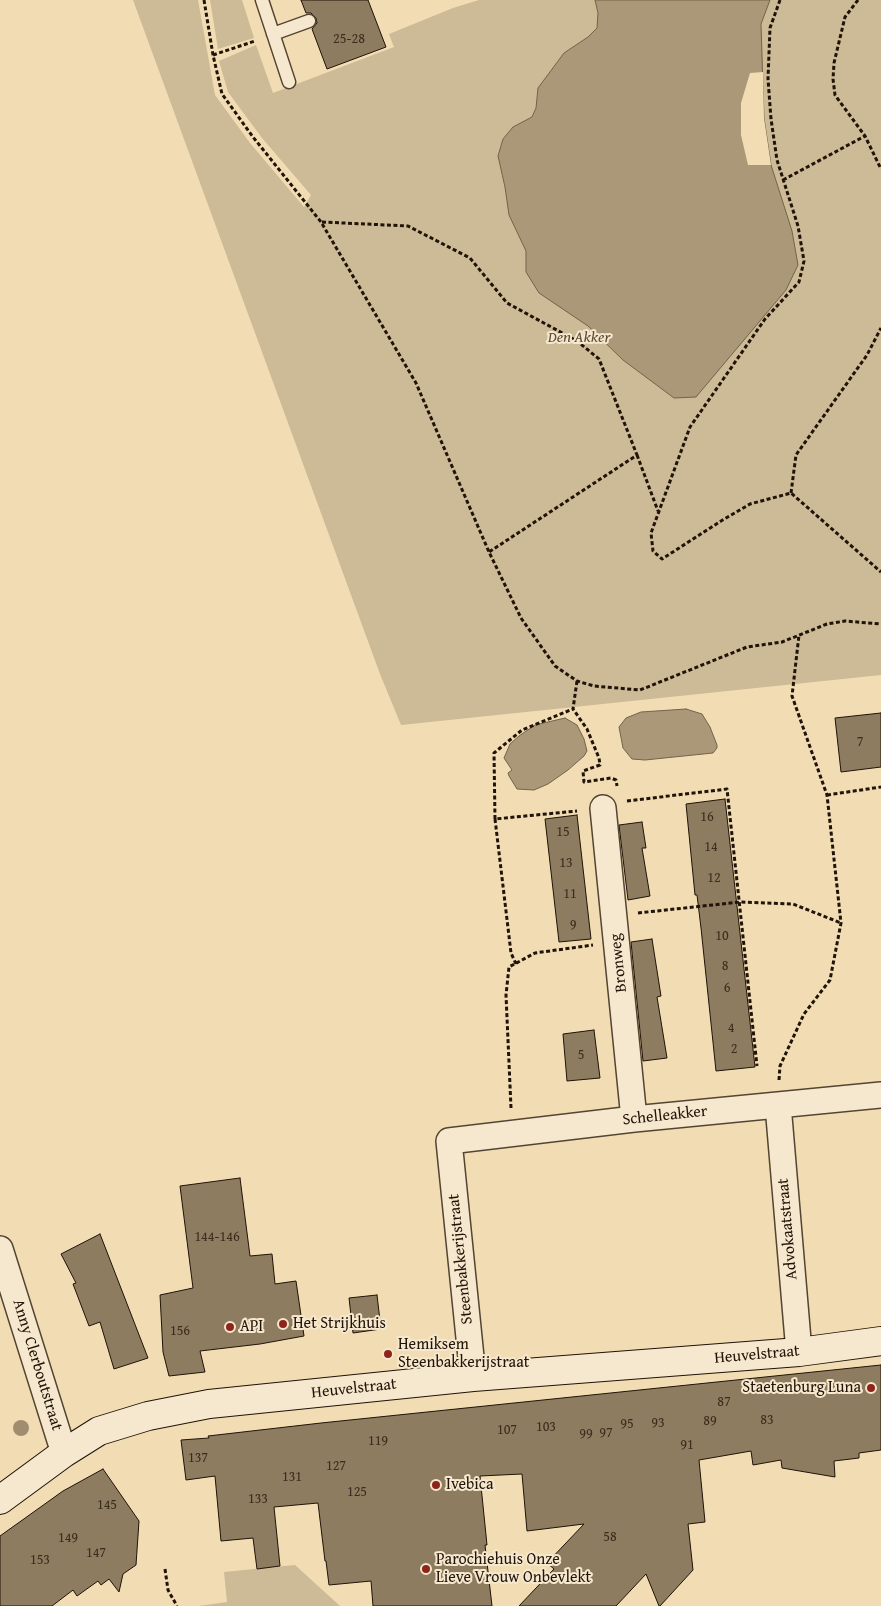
<!DOCTYPE html>
<style>
body{margin:0}
canvas{display:block;background:#f1dcb3}
</style>
<canvas width="881" height="1606"></canvas>
<script>
const c = document.querySelector('canvas').getContext('2d');
c.lineJoin = 'round';
function fillPath(path, color) { c.fillStyle = color; c.fill(path, 'evenodd'); }
const poly = rows => new Path2D(rows.map(r => 'M' + r).join(''));
function strokePath(path, color, width, dash) { c.strokeStyle = color; c.lineWidth = width; c.lineCap = dash ? 'butt' : 'round'; c.setLineDash(dash || []); c.stroke(path); }
function label(font, color, halo, rows, align = 'center') {
  c.font = font + ' "Gentium Book Plus",serif'; c.lineWidth = 4; c.setLineDash([]); c.textBaseline = 'middle'; c.strokeStyle = halo; c.fillStyle = color; for (const [text, x, y, turn = 0] of rows) {
    c.save(); c.translate(x, y); c.rotate((+turn || 0) * Math.PI / 180); c.textAlign = isNaN(turn) ? turn : align; if (halo) c.strokeText(text, 0, 0); c.fillText(text, 0, 0); c.restore();
  }
}
const green = poly([
 [133,0,198,0,215,95,250,143,304,207,311,195,262,138,228,92,219,61,256,45,273,93,394,47,389,34,453,8,479,0,881,0,881,675,401,725,380,674],
 [210,0,242,0,254,38,218,49],
 [295,1565,340,1606,199,1606,227,1602,224,1572]
]);
const water = poly([
 [595,0,770,0,761,24,764,118,771,165,792,231,798,265,786,290,696,397,674,398,623,360,588,326,539,293,526,272,526,251,509,215,505,187,498,156,503,139,513,127,532,117,536,108,538,88,564,53,588,37,597,28,598,13,595,0],
 [686,709,702,714,710,727,717,745,717,748,713,753,645,760,632,759,623,748,619,727,626,718,641,712,686,709],
 [565,718,577,725,584,739,587,751,584,756,568,770,548,784,534,790,517,789,509,776,508,773,512,770,504,758,510,744,519,736,535,725,565,718]
]);
const pier = poly([
 [763,72,764,118,771,165,748,165,741,135,741,103,750,73]
]);
const building = poly([
 [301,0,368,0,386,47,327,69,312,29,317,23,316,18,311,13,306,13,301,0],
 [881,713,881,767,841,772,835,718,881,713],
 [725,799,755,1067,716,1071,701,928,697,895,695,895,686,804,725,799],
 [577,815,591,939,559,942,545,819,577,815],
 [642,822,646,848,642,848,650,896,628,900,619,825,642,822],
 [652,939,661,996,657,997,667,1058,643,1061,631,942,652,939],
 [594,1030,600,1078,567,1081,563,1034,594,1030],
 [240,1178,250,1256,272,1254,275,1284,296,1281,304,1336,260,1344,200,1351,205,1372,169,1376,163,1352,160,1295,193,1288,180,1186,240,1178],
 [100,1234,148,1358,114,1369,100,1322,89,1326,73,1284,76,1283,61,1254,100,1234],
 [377,1295,381,1329,353,1333,349,1298,377,1295],
 [881,1365,881,1450,859,1453,859,1458,834,1461,835,1477,782,1468,781,1460,753,1465,751,1451,699,1460,705,1522,688,1524,693,1570,660,1606,659,1606,646,1574,616,1606,519,1606,554,1569,547,1563,584,1524,527,1531,522,1474,480,1476,487,1545,485,1545,492,1606,373,1606,371,1581,329,1585,326,1561,325,1561,318,1503,274,1507,280,1566,257,1569,253,1538,221,1541,215,1476,186,1480,181,1440,209,1438,208,1436,321,1423,881,1365],
 [103,1469,139,1521,136,1565,123,1574,119,1592,109,1579,101,1585,98,1581,77,1596,73,1590,52,1606,0,1606,0,1536,63,1491,103,1469]
]);
const path = poly([
 [204,0,213,55,222,94,253,137,321,222,416,383,489,552,521,618,555,666,577,681,594,686,640,690,747,647,782,642,827,624,845,621,881,624],
 [780,0,770,28,768,79,771,119,777,160,798,226,804,261,799,282,765,319,690,427,651,533,653,551,662,559,721,521,750,504,791,493,881,572],
 [858,0,845,17,834,63,833,79,835,95,865,136,881,169],
 [213,55,255,41],
 [783,180,865,136],
 [322,222,408,226,470,258,507,303,577,341,599,359,637,455,489,552],
 [637,455,658,511],
 [791,493,796,455,867,355,881,328],
 [577,681,573,709,587,729,599,758,600,765,583,771,584,782,611,778,616,780,617,786],
 [827,795,881,787],
 [627,801,727,789,757,1066],
 [495,819,494,753,522,730,573,709],
 [638,913,740,902,793,904,841,923],
 [516,964,511,953,495,819,577,811],
 [779,1080,780,1066,804,1014,830,980,841,923,827,795,792,696,799,635],
 [511,1108,506,995,509,967,535,953,593,945],
 [165,1569,168,1590,177,1606]
]);
const lane = poly([
 [262,0,289,82],
 [273,34,309,21]
]);
const street = poly([
 [603,808,634,1119],
 [778,1105,799,1352],
 [0,1249,64,1453],
 [473,1377,449,1141,634,1119,881,1095]
]);
const secondary = poly([
 [0,1500,64,1453,99,1431,148,1416,209,1404,473,1377,799,1352,881,1341]
]);
const trees = [
 [21,1428]
];
const markers = [
 [283,1324,5,"#8f2418"],
 [230,1327,5,"#8f2418"],
 [388,1354,5,"#8f2418"],
 [871,1388,5,"#8f2418"],
 [436,1485,5,"#8f2418"],
 [426,1569,5,"#8f2418"]
];
const numberNames = [
 ["25-28",349,39],
 ["7",860,742],
 ["16",707,817],
 ["15",563,832],
 ["14",711,847],
 ["13",566,863],
 ["12",714,878],
 ["11",570,894],
 ["9",573,925],
 ["10",722,936],
 ["8",725,966],
 ["6",727,988],
 ["4",731,1028],
 ["2",734,1049],
 ["5",581,1055],
 ["144-146",217,1237],
 ["156",180,1331],
 ["87",724,1402],
 ["83",767,1420],
 ["89",710,1421],
 ["93",658,1423],
 ["95",627,1424],
 ["103",546,1427],
 ["107",507,1430],
 ["97",606,1433],
 ["99",586,1434],
 ["119",378,1441],
 ["91",687,1445],
 ["137",198,1458],
 ["127",336,1466],
 ["131",292,1477],
 ["125",357,1492],
 ["133",258,1499],
 ["145",107,1505],
 ["58",610,1537],
 ["149",68,1538],
 ["147",96,1553],
 ["153",40,1560]
];
const parkNames = [
 ["Den Akker",579,338]
];
const streetNames = [
 ["Bronweg",619,963,-96],
 ["Schelleakker",665,1116,-6],
 ["Advokaatstraat",788,1229,-95],
 ["Steenbakkerijstraat",461,1259,-96],
 ["Heuvelstraat",757,1355,-5],
 ["Anny Clerboutstraat",37,1365,73],
 ["Heuvelstraat",354,1389,-6]
];
const poiNames = [
 ["Het Strijkhuis",293,1324],
 ["API",240,1327],
 ["Hemiksem",398,1345],
 ["Steenbakkerijstraat",398,1363],
 ["Staetenburg Luna",861,1388,"right"],
 ["Ivebica",446,1485],
 ["Parochiehuis Onze",436,1560],
 ["Lieve Vrouw Onbevlekt",436,1578]
];
fillPath(green, '#cdba96');
fillPath(water, '#aa9879');
strokePath(water, '#73634b', 1);
fillPath(pier, '#f1dcb3');
fillPath(building, '#8d7c60');
strokePath(building, '#201307', 1);
strokePath(lane, '#544532', 15);
strokePath(street, '#544532', 28);
strokePath(secondary, '#201307', 30);
strokePath(path, '#201307', 3, [4, 2.5]);
strokePath(lane, '#f6e8ce', 12);
strokePath(street, '#f6e8ce', 25);
strokePath(secondary, '#f6e8ce', 28);
c.fillStyle = '#a08d70';
for (const [x, y] of trees) { c.beginPath(); c.arc(x, y, 8, 0, 2 * Math.PI); c.fill(); }
for (const [x, y, r, color] of markers) { const dot = new Path2D(); dot.arc(x, y, r, 0, 2 * Math.PI); c.fillStyle = color; c.fill(dot); strokePath(dot, '#f6e8ce', 2); }
label('14px', '#3b2d1d', null, numberNames);
label('italic 16px', '#5d4d39', '#f6e8ce', parkNames);
label('16px', '#201307', '#f6e8ce', streetNames);
label('16px', '#201307', '#f6e8ce', poiNames, 'left');
</script>
